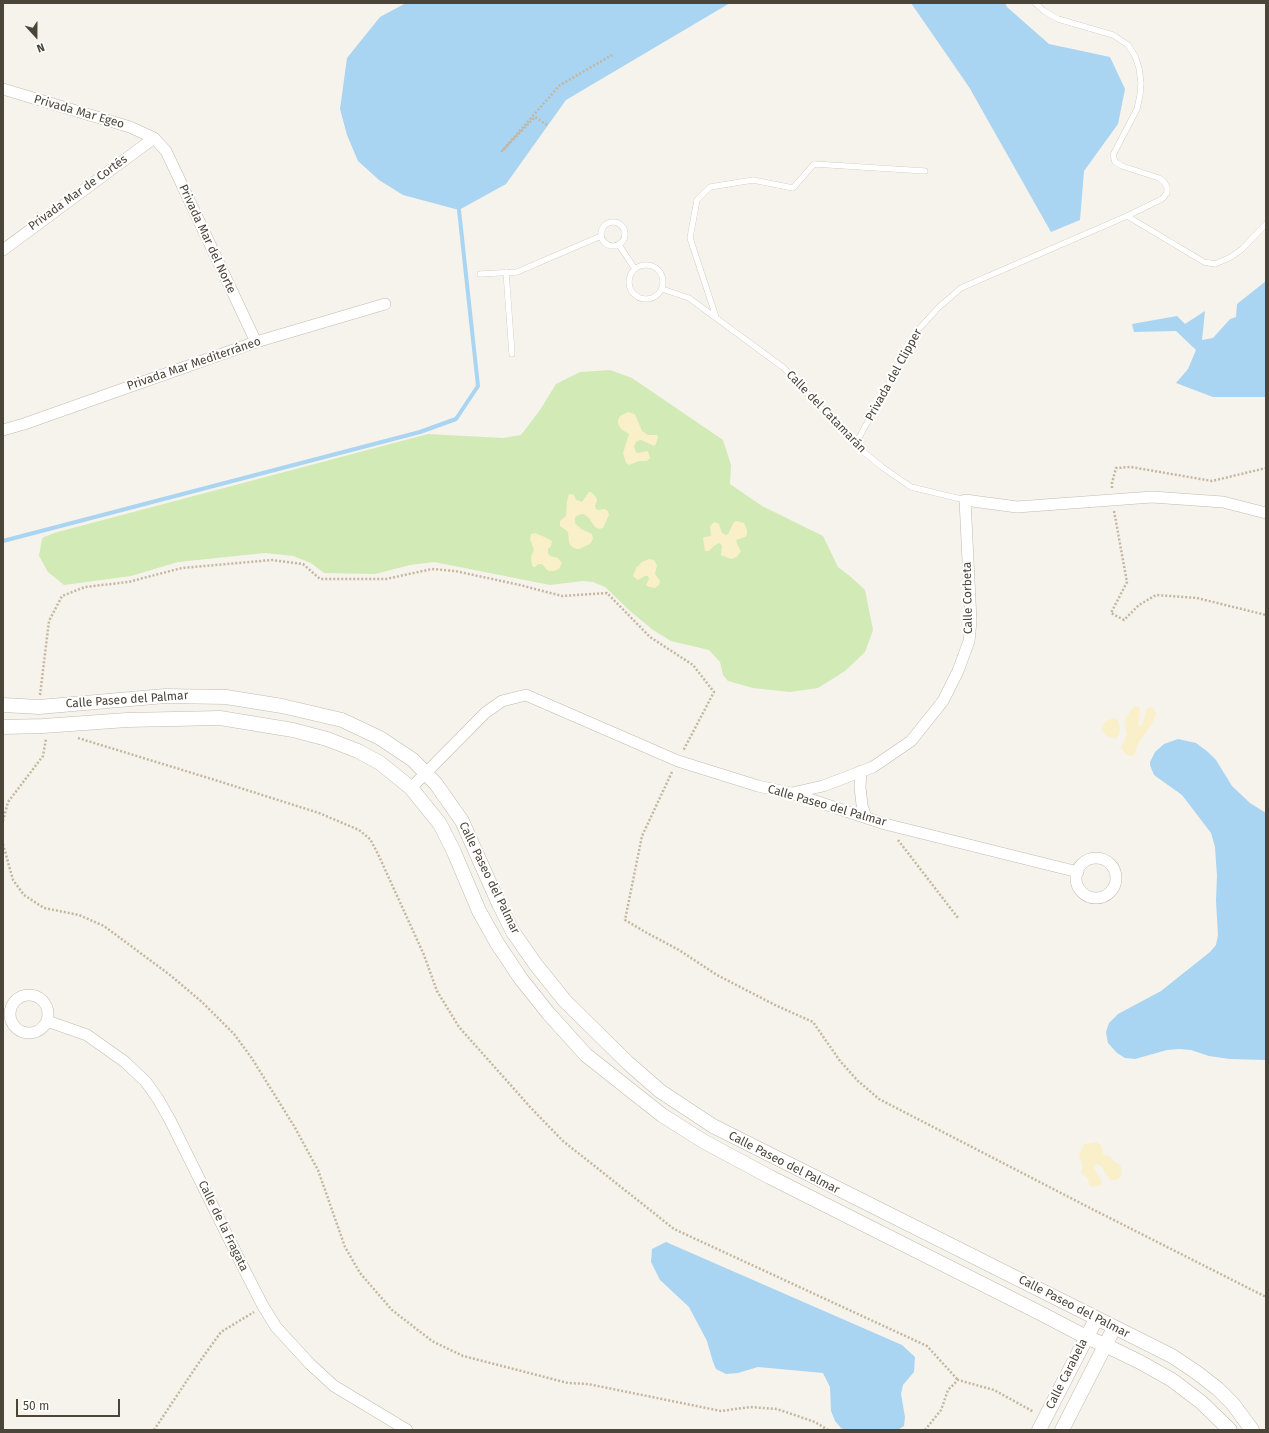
<!DOCTYPE html>
<meta charset="utf-8">
<style>
body{margin:0}
#map{position:relative;width:1269px;height:1433px;overflow:hidden;background:#f6f3ec;font-family:"Fira Sans",sans-serif}
canvas{display:block}
.frame{position:absolute;inset:0;border:4px solid #4b4439;pointer-events:none}
.north{position:absolute;left:16px;top:16px;width:40px;height:40px;-webkit-text-stroke:3px #fff;paint-order:stroke;rotate:159deg;font-size:11px;font-weight:700;line-height:16px;text-align:center;color:#4b4439}
.north::after{content:'';display:block;margin:auto;width:14px;height:18px;background:#4b4439;clip-path:polygon(50% 0,100% 100%,50% 72%,0 100%)}
.scale{position:absolute;left:16px;top:1399px;width:104px;height:18px;box-sizing:border-box;border:2px solid #4b4439;border-top:0;padding-left:5px;font-size:12px;line-height:14px;white-space:nowrap;color:#4b4439;-webkit-text-stroke:3px #fff;paint-order:stroke}
</style>
<div id="map">
<canvas width="1269" height="1433"></canvas>
<div class="frame"></div>
<div class="north">N</div>
<div class="scale">50 m</div>
</div>
<script>
const c = document.querySelector('canvas').getContext('2d');
c.lineJoin = 'round';
function fillPath(path, color) { c.fillStyle = color; c.fill(path, 'evenodd'); }
const poly = rows => new Path2D(rows.map(r => 'M' + r).join(''));
function strokePath(path, color, width, dash) { c.strokeStyle = color; c.lineWidth = width; c.lineCap = dash ? 'butt' : 'round'; c.setLineDash(dash || []); c.stroke(path); }
function label(font, color, halo, rows, align = 'center') {
  c.font = font + ' "Fira Sans",sans-serif'; c.lineWidth = 4; c.setLineDash([]); c.textBaseline = 'middle'; c.strokeStyle = halo; c.fillStyle = color; for (const [text, x, y, turn = 0] of rows) {
    c.save(); c.translate(x, y); c.rotate((+turn || 0) * Math.PI / 180); c.textAlign = isNaN(turn) ? turn : align; if (halo) c.strokeText(text, 0, 0); c.fillText(text, 0, 0); c.restore();
  }
}
const green = poly([
 [610,370,632,378,723,440,731,465,730,484,762,506,823,536,838,567,851,577,865,590,873,630,865,652,845,671,818,688,790,692,753,688,728,681,723,675,720,662,709,650,671,641,653,630,630,611,605,587,593,582,583,581,550,585,434,562,410,565,375,574,324,573,311,563,293,556,265,553,178,562,131,576,64,585,48,572,39,556,42,538,54,533,428,434,503,438,521,435,540,410,556,384,580,372]
]);
const sand = poly([
 [628,412,635,414,642,431,648,435,657,435,658,437,656,444,654,446,641,440,637,441,634,446,636,452,638,453,648,451,650,458,647,461,639,461,629,465,626,463,623,453,629,434,621,429,618,424,618,420,620,416],
 [589,492,591,492,596,497,597,500,595,507,597,510,605,509,608,511,609,515,603,528,599,529,595,527,589,518,584,514,581,514,575,517,575,523,581,529,592,534,593,539,590,544,579,549,576,549,571,546,569,542,568,532,560,526,560,521,566,516,567,501,569,494,574,495,576,500,582,502],
 [737,521,744,523,747,530,747,535,745,537,736,540,737,544,741,551,737,557,731,559,721,555,722,546,720,543,715,545,709,551,705,551,703,538,704,537,711,536,710,526,713,523,715,522,719,524,722,533,726,535,728,534,734,522],
 [535,533,547,538,552,541,551,546,548,549,548,554,550,556,558,558,562,563,559,569,554,571,549,571,546,569,542,564,538,564,535,567,532,566,531,557,534,550,530,539,531,534],
 [649,559,654,560,657,565,655,574,660,581,659,585,655,588,649,587,646,585,649,579,648,576,645,576,638,580,633,576,636,568,642,562],
 [1135,706,1140,708,1138,723,1139,726,1142,725,1147,708,1149,707,1153,708,1156,713,1152,724,1139,742,1134,755,1128,756,1126,755,1121,747,1127,735,1125,725,1126,718,1133,707],
 [1113,718,1117,719,1120,727,1119,735,1115,739,1105,735,1101,730,1105,722],
 [1096,1142,1101,1145,1103,1155,1110,1156,1114,1162,1120,1164,1122,1172,1121,1177,1117,1180,1110,1180,1102,1167,1098,1164,1095,1165,1094,1168,1102,1182,1100,1185,1098,1186,1093,1187,1089,1185,1088,1178,1081,1173,1083,1166,1079,1155,1084,1144]
]);
const water = poly([
 [406,3,730,3,566,100,506,184,459,210,403,195,379,180,358,161,347,135,340,109,347,58,380,17],
 [911,3,1005,3,1007,7,1049,44,1110,57,1125,89,1118,124,1084,171,1080,220,1051,232,969,87],
 [1266,281,1266,397,1213,397,1176,383,1188,369,1196,350,1176,331,1134,332,1132,324,1177,316,1185,324,1205,311,1202,340,1213,338,1230,319,1236,317,1237,304],
 [1178,739,1196,743,1208,752,1216,760,1232,786,1250,803,1266,813,1266,1060,1230,1059,1209,1056,1191,1050,1179,1049,1167,1050,1135,1059,1125,1058,1117,1053,1108,1043,1106,1032,1109,1023,1118,1014,1161,991,1210,952,1216,945,1218,935,1216,901,1217,876,1215,847,1211,833,1182,795,1154,775,1150,765,1150,762,1155,752,1164,744],
 [666,1242,902,1345,915,1357,914,1372,903,1385,901,1394,905,1417,904,1426,898,1430,845,1430,841,1428,835,1421,831,1411,830,1387,823,1373,758,1367,738,1373,726,1374,716,1369,713,1362,707,1341,689,1307,660,1280,651,1262,652,1249]
]);
const stream = poly([
 [3,541,420,432,456,419,478,386,459,210]
]);
const path = poly([
 [547,125,535,117,502,151,560,85,612,55],
 [1112,488,1112,483,1116,468,1131,467,1212,481,1266,468],
 [1114,511,1127,582,1111,613,1124,620,1139,605,1156,595,1197,598,1266,615],
 [40,695,49,621,62,596,85,587,128,582,182,568,272,560,303,564,320,579,386,579,432,569,455,571,520,585,562,596,607,593,650,637,693,665,714,692,683,751],
 [78,738,215,780,319,813,359,830,370,839,378,854,424,955,437,991,459,1027,531,1108,563,1141,674,1229,927,1346,958,1380],
 [672,772,642,836,625,920,647,933,679,950,717,975,775,1005,813,1022,840,1061,858,1081,879,1099,1092,1209,1266,1297],
 [3,821,8,802,43,756,46,739],
 [898,840,958,918],
 [3,844,13,880,24,895,44,908,79,915,104,926,170,975,202,1002,234,1034,251,1057,294,1126,318,1170,345,1247,360,1273,392,1310,432,1341,463,1356,568,1383,588,1384,721,1411,750,1407,777,1409,815,1422,828,1430],
 [154,1430,198,1364,221,1332,254,1312],
 [925,1430,941,1410,948,1390,958,1380,994,1390,1034,1412]
]);
const service = poly([
 [1127,216,1204,262,1215,264,1231,257,1242,249,1266,224],
 '601 234a12 12 0 1 1 24 0a12 12 0 1 1-24 0Z',
 [619,245,635,269],
 '629 282a17 17 0 1 1 34 0a17 17 0 1 1-34 0Z',
 [506,272,512,354],
 [480,274,517,272,601,236],
 [662,289,689,298,784,368,855,445,882,467,911,487,965,500],
 [716,317,690,238,697,200,710,187,753,180,793,188,814,164,925,171],
 [855,445,918,330,938,308,961,288,1127,216,1162,199,1167,193,1167,187,1164,182,1159,178,1122,166,1115,162,1113,155,1137,109,1140,95,1141,83,1139,68,1135,56,1128,45,1113,35,1058,19,1044,11,1035,3]
]);
const minor = poly([
 [3,89,130,127,154,138,166,151,256,342],
 [3,250,154,138],
 [3,430,24,424,256,342,385,304],
 [861,771,860,787,862,805,866,818],
 [411,788,485,713,502,701,526,695,678,761,758,786,791,793,885,824,1078,872],
 [792,793,823,786,873,767,911,741,943,701,958,671,969,641,971,621,965,500,1017,507,1152,497,1223,502,1266,513],
 '1076 878a20 20 0 1 1 40 0a20 20 0 1 1-40 0Z',
 '10 1014a19 19 0 1 1 38 0a19 19 0 1 1-38 0Z',
 [47,1021,87,1035,125,1062,146,1082,158,1099,170,1120,244,1269,263,1306,276,1327,310,1364,334,1386,407,1430]
]);
const tertiary = poly([
 [3,705,39,707,165,696,226,697,282,706,342,720,380,738,413,760,436,784,462,821,499,904,513,932,536,965,565,1001,628,1063,660,1091,713,1126,1172,1356,1196,1372,1218,1389,1233,1404,1252,1430],
 [3,727,43,726,127,720,220,718,293,730,327,739,358,751,380,763,411,788,440,824,454,852,479,911,497,943,521,979,549,1014,586,1055,662,1115,703,1141,770,1177,1042,1314,1086,1337,1105,1345,1140,1362,1172,1380,1201,1402,1230,1430],
 [1039,1430,1096,1319],
 [1062,1430,1110,1336]
]);
const streetNames = [
 ["Privada Mar Egeo",79,112,16],
 ["Privada Mar de Cortés",78,193,-36],
 ["Privada Mar del Norte",207,239,65],
 ["Privada Mar Mediterráneo",194,364,-19],
 ["Privada del Clipper",894,375,-61],
 ["Calle del Catamarán",826,412,46],
 ["Calle Corbeta",968,598,-91],
 ["Calle Paseo del Palmar",127,700,-4],
 ["Calle Paseo del Palmar",827,806,16],
 ["Calle Paseo del Palmar",489,878,64],
 ["Calle Paseo del Palmar",784,1163,27],
 ["Calle de la Fragata",223,1226,64],
 ["Calle Paseo del Palmar",1074,1307,27],
 ["Calle Carabela",1067,1374,-63]
];
fillPath(green, '#d2eab5');
fillPath(sand, '#f9efc9');
fillPath(water, '#a9d4f2');
strokePath(stream, '#a9d4f2', 4);
strokePath(service, '#c2bbae', 6);
strokePath(minor, '#c2bbae', 12);
strokePath(tertiary, '#c2bbae', 15);
strokePath(path, '#c4b79f', 2.5, [2, 2]);
strokePath(service, '#fff', 5.5);
strokePath(minor, '#fff', 11);
strokePath(tertiary, '#fff', 14);
label('12px', '#4b4439', '#fff', streetNames);
</script>
